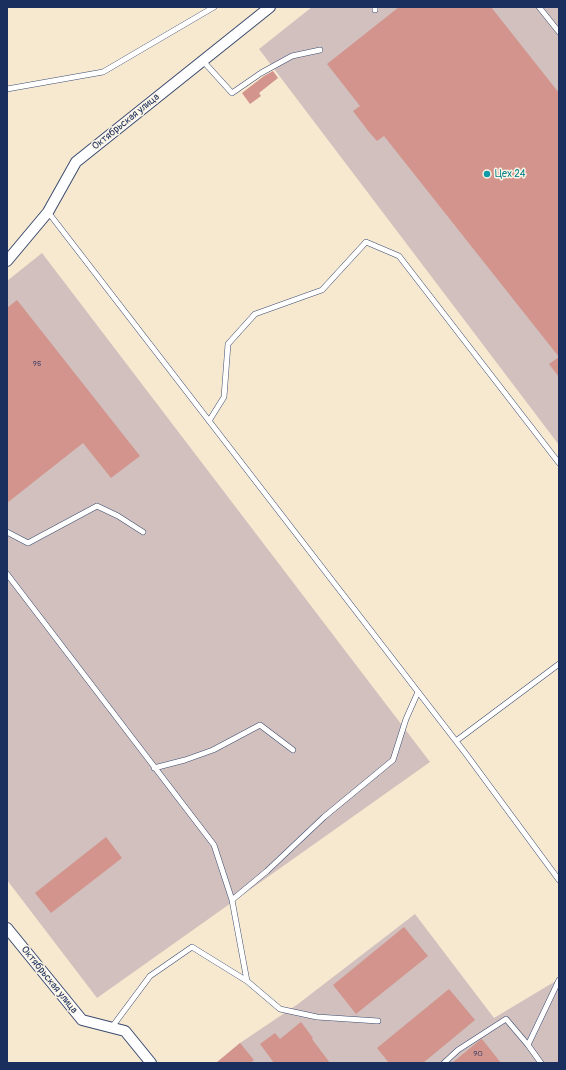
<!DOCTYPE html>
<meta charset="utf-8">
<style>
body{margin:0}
#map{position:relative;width:566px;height:1070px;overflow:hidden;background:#f6e9d0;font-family:Pangolin,sans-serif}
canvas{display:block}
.frame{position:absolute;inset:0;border:8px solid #1b2f5e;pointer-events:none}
</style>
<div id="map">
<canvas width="566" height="1070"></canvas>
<div class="frame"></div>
</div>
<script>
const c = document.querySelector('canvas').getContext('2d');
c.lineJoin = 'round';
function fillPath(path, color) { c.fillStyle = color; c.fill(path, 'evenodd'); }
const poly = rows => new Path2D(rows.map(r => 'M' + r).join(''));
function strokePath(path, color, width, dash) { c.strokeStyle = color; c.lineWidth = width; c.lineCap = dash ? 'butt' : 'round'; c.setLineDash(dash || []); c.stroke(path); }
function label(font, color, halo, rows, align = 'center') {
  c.font = font + ' Pangolin,sans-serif'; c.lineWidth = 3; c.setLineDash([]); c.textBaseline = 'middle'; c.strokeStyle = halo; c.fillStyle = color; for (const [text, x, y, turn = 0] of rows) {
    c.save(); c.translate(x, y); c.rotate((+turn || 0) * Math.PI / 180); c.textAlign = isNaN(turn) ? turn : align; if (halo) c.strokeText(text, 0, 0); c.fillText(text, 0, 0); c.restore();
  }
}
const industrial = poly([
 [312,7,559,7,559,445,259,49],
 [42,253,430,762,97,998,7,880,7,281],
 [415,914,494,1018,559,979,559,1063,216,1063,240,1043,298,1004]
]);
const building = poly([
 [399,7,491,7,559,93,559,377,549,364,559,357,384,136,377,141,369,132,353,111,360,106,327,64],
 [273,71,278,78,259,93,261,96,250,104,242,93,264,76],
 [17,300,140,456,111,478,83,443,7,503,7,308],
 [106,837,122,858,51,913,35,893],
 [404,927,428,956,356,1014,333,985],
 [449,989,475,1020,423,1063,389,1063,377,1048],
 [301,1022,313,1038,312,1039,330,1063,274,1063,260,1044,275,1033,280,1039],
 [482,1039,501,1063,452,1063,480,1040],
 [240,1043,254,1060,250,1063,216,1063]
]);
const lane = poly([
 [375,7,375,10],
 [539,7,559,32],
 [203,61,232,93,261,73,292,56,320,50],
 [7,89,103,72,214,7],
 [48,212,466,754,559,880],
 [209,421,224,397,228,344,255,314,322,290,366,242,399,256,559,463],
 [7,532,28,543,97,506,118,516,143,532],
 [7,574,214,845,232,900,247,981,192,947,150,976,112,1027],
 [456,741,559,664],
 [154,768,185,760,213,750,260,725,293,750],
 [232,900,267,871,324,817,393,760,406,719,418,692],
 [247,981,280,1009,317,1017,378,1021],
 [444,1063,458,1050,506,1019,528,1045],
 [541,1063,528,1045,559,980]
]);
const street = poly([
 [7,261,48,212,76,162,270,7],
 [7,928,82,1020,125,1031,151,1063]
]);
const markers = [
 [487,174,4,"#0f9aa8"]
];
const numberNames = [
 ["95",37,364],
 ["90",478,1054]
];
const streetNames = [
 ["Октябрьская улица",126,122,-39],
 ["Октябрьская улица",49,980,51]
];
const cultureNames = [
 ["Цех 24",495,174]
];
fillPath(industrial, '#d1c0bd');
fillPath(building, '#d3948d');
strokePath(lane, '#3c4b6f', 6);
strokePath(street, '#3c4b6f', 12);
strokePath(lane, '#fff', 5);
strokePath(street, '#fff', 10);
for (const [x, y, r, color] of markers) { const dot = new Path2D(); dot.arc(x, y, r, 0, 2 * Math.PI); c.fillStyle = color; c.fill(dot); strokePath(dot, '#fcf5e5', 1.5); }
label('8px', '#49486a', null, numberNames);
label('10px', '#1b2f5e', '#fcf5e5', streetNames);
label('10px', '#0d838f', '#fcf5e5', cultureNames, 'left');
</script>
